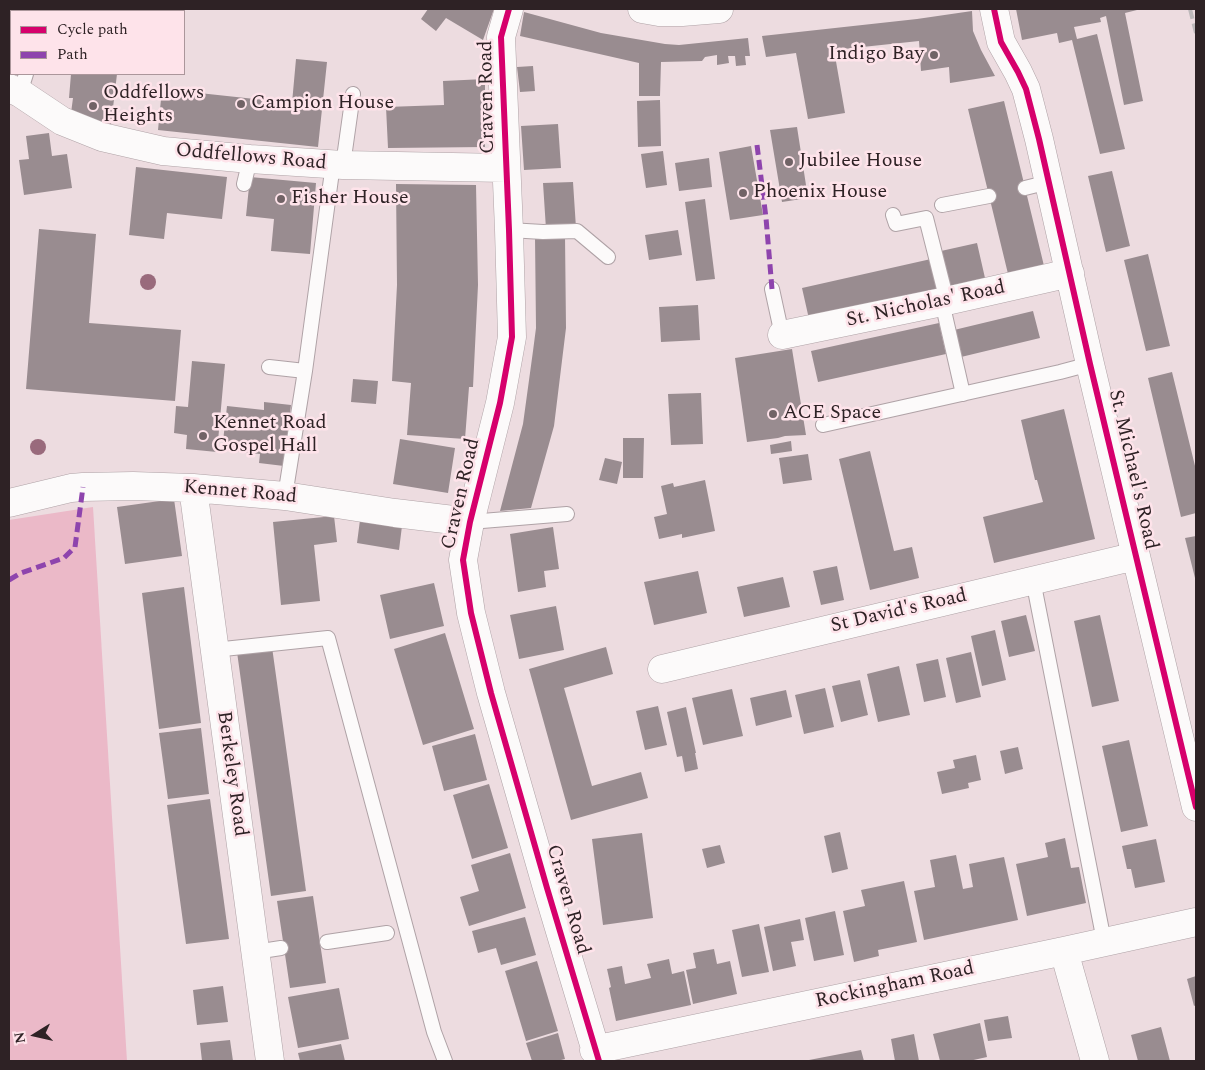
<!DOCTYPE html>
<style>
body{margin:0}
#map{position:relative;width:1205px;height:1070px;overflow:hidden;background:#eddce0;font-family:Spectral,serif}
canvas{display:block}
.frame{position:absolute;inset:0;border:10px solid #2e2225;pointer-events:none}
.legend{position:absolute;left:10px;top:10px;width:175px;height:65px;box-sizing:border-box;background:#fee3ea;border:1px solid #ab969b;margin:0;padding:6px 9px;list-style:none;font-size:15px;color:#2e2225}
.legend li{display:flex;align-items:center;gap:10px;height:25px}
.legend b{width:25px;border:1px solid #ab969b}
.north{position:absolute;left:10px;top:1010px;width:50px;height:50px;-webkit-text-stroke:4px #fee3ea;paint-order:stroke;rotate:260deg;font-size:14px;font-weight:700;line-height:20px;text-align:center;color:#2e2225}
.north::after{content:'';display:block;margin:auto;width:18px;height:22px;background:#2e2225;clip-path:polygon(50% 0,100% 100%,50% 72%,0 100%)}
</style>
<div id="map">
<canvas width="1205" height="1070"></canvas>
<div class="frame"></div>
<ul class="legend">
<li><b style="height:6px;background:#d6006c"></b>Cycle path</li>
<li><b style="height:6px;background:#8e44ad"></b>Path</li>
</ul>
<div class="north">N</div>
</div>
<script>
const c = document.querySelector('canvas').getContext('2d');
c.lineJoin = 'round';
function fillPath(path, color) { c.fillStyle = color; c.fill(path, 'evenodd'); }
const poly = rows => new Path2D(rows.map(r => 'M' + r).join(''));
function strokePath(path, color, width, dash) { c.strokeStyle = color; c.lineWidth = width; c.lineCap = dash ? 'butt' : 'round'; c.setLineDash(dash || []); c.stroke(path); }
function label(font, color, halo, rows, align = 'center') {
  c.font = font + ' Spectral,serif'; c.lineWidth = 5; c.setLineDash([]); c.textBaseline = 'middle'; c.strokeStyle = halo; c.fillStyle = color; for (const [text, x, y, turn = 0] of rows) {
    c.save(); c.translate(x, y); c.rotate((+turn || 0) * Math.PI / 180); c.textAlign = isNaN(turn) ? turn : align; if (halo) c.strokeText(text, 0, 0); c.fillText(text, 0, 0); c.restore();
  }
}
const green = poly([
 [93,507,127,1061,9,1061,9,520]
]);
const building = poly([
 [428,9,494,9,483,40,446,18,436,31,421,19],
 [1016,9,1141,9,1125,13,1143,101,1124,105,1106,16,1100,18,1101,22,1074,27,1077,39,1097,34,1125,149,1100,154,1072,40,1059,43,1057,33,1022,40],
 [972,11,973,31,981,50,995,76,950,83,949,67,921,71,919,41,834,50,845,113,808,119,796,53,766,57,762,36,917,19],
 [524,12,601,33,665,44,679,45,748,38,750,56,745,56,746,65,736,66,735,56,728,56,729,63,717,65,717,55,705,57,702,61,661,62,660,96,639,96,639,63,520,36],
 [296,59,327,62,318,147,158,130,162,89,292,103],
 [533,66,535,91,520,92,517,67],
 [71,74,117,74,110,133,71,113,73,98,69,98],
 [485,79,485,147,388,148,386,107,444,105,443,81],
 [660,100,661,146,638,147,637,101],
 [1004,101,1045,270,1009,278,968,109],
 [558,124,561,168,524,170,521,126],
 [797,127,808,198,782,202,770,130],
 [49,133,52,156,67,154,72,188,24,195,19,160,29,159,26,136],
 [751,146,763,215,730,220,719,152],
 [663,151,667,185,646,188,641,154],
 [709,158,712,187,679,191,675,163],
 [136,167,227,177,222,219,167,213,164,239,129,235],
 [1112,171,1130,246,1106,252,1088,176],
 [250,177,316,183,310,254,271,251,274,219,246,216],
 [573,182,576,228,546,229,543,183],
 [396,184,476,185,478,285,473,387,469,387,465,439,407,435,411,383,392,381,397,285],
 [705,199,715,279,696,281,685,202],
 [39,229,96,234,89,323,181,330,175,401,26,389],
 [678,230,682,255,649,260,645,235],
 [565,236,566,328,554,426,531,508,500,511,523,424,533,351,536,328,535,237],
 [977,243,985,278,949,286,941,251],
 [1148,254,1170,346,1146,351,1124,260],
 [931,259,937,291,809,319,802,288],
 [698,305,700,340,661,342,659,307],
 [1033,311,1040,338,961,357,954,330],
 [939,323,946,354,818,382,811,351],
 [792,349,806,435,785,436,778,438,747,442,735,358],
 [192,361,225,364,217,452,186,449,187,435,174,433,176,406,188,407],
 [1172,372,1196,470,1196,513,1181,517,1148,378],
 [353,379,378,381,376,404,351,402],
 [701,393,703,444,671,445,668,394],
 [264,402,291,405,284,466,259,463,260,454,222,450,227,406,264,410],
 [1064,409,1095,539,994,563,983,517,1043,502,1037,480,1035,480,1021,420],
 [623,438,644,438,643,478,623,478],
 [400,439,455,448,448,493,393,484],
 [791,441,792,451,771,454,770,445],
 [870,451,894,551,912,547,919,578,870,590,839,459],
 [808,454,812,480,783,484,779,458],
 [605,458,622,462,617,484,599,480],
 [705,480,715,531,682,538,682,534,659,539,654,517,667,514,661,486,673,483,674,487],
 [174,499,182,556,125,564,117,507],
 [334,516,337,542,314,545,320,601,281,605,273,522],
 [360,520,402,526,399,550,357,543],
 [553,527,559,569,544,571,546,587,518,592,510,534],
 [1196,536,1196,582,1185,538],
 [837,566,844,600,821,605,813,571],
 [698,571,707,613,654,625,644,582],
 [783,577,790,607,744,617,737,587],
 [434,583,444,626,390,639,380,595],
 [184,587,201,723,159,729,142,593],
 [556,606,564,650,519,659,510,615],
 [1026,615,1035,651,1009,657,1001,621],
 [1100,615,1119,701,1092,707,1074,621],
 [995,630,1006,680,982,686,971,636],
 [445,633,474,729,423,745,394,649],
 [272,647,306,891,271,896,237,652],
 [606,647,613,674,564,688,592,786,641,772,648,798,571,820,529,669],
 [971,652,981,697,956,703,946,658],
 [938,659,946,697,924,702,916,664],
 [899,666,910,715,878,722,867,674],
 [860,680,868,715,841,722,832,686],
 [825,688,834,727,804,734,795,695],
 [732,689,743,736,703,745,692,698],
 [786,690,792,717,756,726,750,698],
 [658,706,667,745,645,750,636,711],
 [686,707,696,753,695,753,698,769,685,772,682,756,677,757,667,712],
 [201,728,209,794,168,799,159,733],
 [475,734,487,780,444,791,432,746],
 [1129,740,1148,826,1121,832,1102,746],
 [1018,747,1023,769,1005,774,1000,751],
 [976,755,981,780,968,783,969,788,942,794,937,772,955,768,953,760],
 [489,784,508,848,472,859,453,795],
 [210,799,229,939,186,944,167,805],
 [840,832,848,869,832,873,824,836],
 [642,833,653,918,603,925,592,839],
 [1065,838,1071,868,1079,867,1086,903,1027,916,1016,864,1048,857,1045,843],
 [1156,839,1165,882,1135,888,1131,869,1127,869,1122,846],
 [720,845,725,863,707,868,702,849],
 [510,853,526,908,469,926,460,897,479,891,471,865],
 [956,855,963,889,973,887,969,864,1004,857,1018,920,924,940,914,891,935,887,930,860],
 [904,881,917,942,878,950,879,956,854,962,843,911,865,906,861,890],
 [313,896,326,983,290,988,277,901],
 [835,911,844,955,814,961,805,918],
 [525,917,536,955,501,965,496,948,478,953,472,931],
 [800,919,804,940,791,942,796,966,773,971,764,927],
 [759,924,769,972,742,977,732,930],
 [714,949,717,964,730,961,737,994,693,1004,686,970,696,968,693,953],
 [669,959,672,974,684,971,691,1005,616,1021,609,988,611,987,607,969,622,966,625,984,651,978,647,964],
 [537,961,558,1031,526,1041,505,971],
 [1196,976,1196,1005,1194,1006,1187,979],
 [223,986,228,1022,197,1025,193,990],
 [339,988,349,1039,298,1048,288,997],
 [1008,1016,1012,1038,988,1041,984,1020],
 [980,1023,987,1057,969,1061,940,1061,933,1034],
 [1161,1027,1170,1061,1138,1061,1131,1035],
 [558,1033,565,1059,557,1061,532,1061,526,1043],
 [914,1034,919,1061,895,1061,891,1039],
 [230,1040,233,1061,202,1061,200,1043],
 [341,1044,345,1061,300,1061,298,1053],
 [861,1050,864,1061,809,1061,809,1060]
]);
const service = poly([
 [34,11,35,9],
 [20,93,26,74],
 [343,165,353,94],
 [244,184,250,159],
 [1025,188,1049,182],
 [942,205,989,196],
 [893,215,896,224,926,218,947,301],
 [509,230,543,232,577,231,608,257],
 [772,289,782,335],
 [942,302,963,394],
 [269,367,305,371],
 [823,425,1060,372,1090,364],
 [285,496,305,371,333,164],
 [470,522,567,514],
 [1033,580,1104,941],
 [214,650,328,638,434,1032,445,1061],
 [327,942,387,933],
 [255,952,281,948]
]);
const minor = poly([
 [509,9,501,37,509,230,512,337,500,403,470,522,463,560,471,613,491,693,547,888,599,1061],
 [642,9,659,12,682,12,719,9],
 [994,9,1001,42,1018,72,1026,89,1039,139,1090,364,1196,807],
 [9,88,20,93,62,121,102,137,163,151,250,159,343,165,506,168],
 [782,335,942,302,1070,273],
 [193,488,270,1061],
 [9,503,71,488,83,487,133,486,193,488,285,496,395,513,470,522],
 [662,669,1136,556],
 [1064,951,1095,1061],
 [594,1050,1064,951,1196,922]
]);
const rail = poly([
 [1190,9,1196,33]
]);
const quiet = poly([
 [757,145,766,218,772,289],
 [9,580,21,573,64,558,75,547,83,487]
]);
const cycleway = poly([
 [509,9,501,37,509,230,512,337,500,403,470,522,463,560,471,613,491,693,547,888,599,1061],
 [994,9,1001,42,1018,72,1026,89,1039,139,1090,364,1196,807]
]);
const trees = [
 [148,282],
 [38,447]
];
const markers = [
 [934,55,5,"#716366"],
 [241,104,5,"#716366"],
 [93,106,5,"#716366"],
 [789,162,5,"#716366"],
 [743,193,5,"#716366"],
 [281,199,5,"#716366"],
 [773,414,5,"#716366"],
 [203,436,5,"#716366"]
];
const poiNames = [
 ["Indigo Bay",924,55,"right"],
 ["Oddfellows",103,94],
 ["Heights",103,117],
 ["Campion House",251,104],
 ["Jubilee House",799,162],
 ["Phoenix House",753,193],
 ["Fisher House",291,199],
 ["ACE Space",783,414],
 ["Kennet Road",213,424],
 ["Gospel Hall",213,447]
];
const streetNames = [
 ["Craven Road",488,97,-91],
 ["Oddfellows Road",251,158,5],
 ["St. Nicholas' Road",926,305,-12],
 ["St. Michael's Road",1132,470,77],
 ["Kennet Road",240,493,5],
 ["Craven Road",462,494,-77],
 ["St David's Road",899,612,-13],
 ["Berkeley Road",231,774,82],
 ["Craven Road",567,900,74],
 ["Rockingham Road",895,986,-12]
];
fillPath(green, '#ebb9c8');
fillPath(building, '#998c90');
strokePath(service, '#afa2a6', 16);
strokePath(minor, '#afa2a6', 29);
strokePath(service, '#fcfafa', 14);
strokePath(minor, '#fcfafa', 28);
strokePath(rail, '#beb9bb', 4, [10, 5]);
strokePath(quiet, '#8e44ad', 5, [10, 5]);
strokePath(cycleway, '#d6006c', 6);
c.fillStyle = '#996a7c';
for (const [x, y] of trees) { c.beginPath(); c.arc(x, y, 8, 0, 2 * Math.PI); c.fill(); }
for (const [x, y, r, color] of markers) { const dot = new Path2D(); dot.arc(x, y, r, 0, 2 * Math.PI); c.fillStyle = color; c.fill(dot); strokePath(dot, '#fee3ea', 2); }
label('20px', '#2e2225', '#fee3ea', poiNames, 'left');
label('20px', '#2e2225', '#fee3ea', streetNames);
</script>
